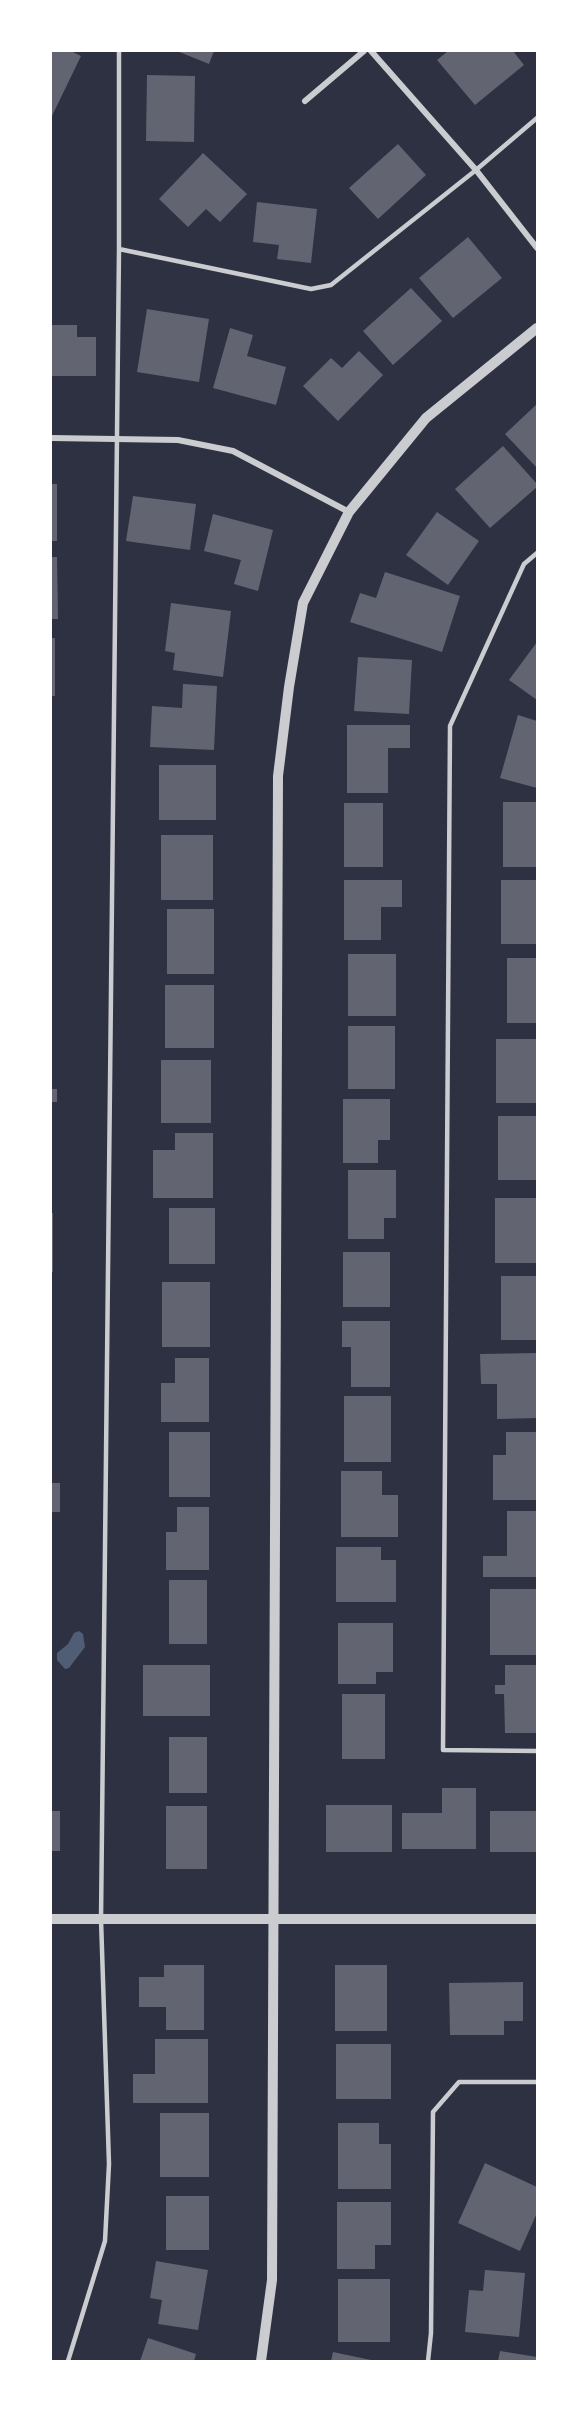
<!DOCTYPE html>
<style>
body{margin:0}
#map{position:relative;width:588px;height:2412px;overflow:hidden;background:#2d3142;font-family:"Zilla Slab",serif}
canvas{display:block}
.frame{position:absolute;inset:0;border:52px solid #fff;pointer-events:none}
</style>
<div id="map">
<canvas width="588" height="2412"></canvas>
<div class="frame"></div>
</div>
<script>
const c = document.querySelector('canvas').getContext('2d');
c.lineJoin = 'round';
function fillPath(path, color) { c.fillStyle = color; c.fill(path, 'evenodd'); }
const poly = rows => new Path2D(rows.map(r => 'M' + r).join(''));
function strokePath(path, color, width, dash) { c.strokeStyle = color; c.lineWidth = width; c.lineCap = dash ? 'butt' : 'round'; c.setLineDash(dash || []); c.stroke(path); }
const water = poly([
 [79,1631,83,1634,85,1647,69,1668,65,1669,57,1660,57,1653,68,1644,74,1633]
]);
const building = poly([
 [51,51,71,51,81,56,51,118],
 [177,51,214,51,209,64],
 [448,51,513,51,524,65,475,105,437,60],
 [147,75,195,76,194,142,146,141],
 [398,144,426,175,378,219,349,188],
 [203,153,247,194,220,222,206,209,188,227,159,199],
 [257,202,317,209,311,263,277,259,279,245,253,242],
 [468,237,502,278,453,318,419,278],
 [411,288,442,321,393,365,363,331],
 [147,309,209,319,199,382,137,372],
 [51,325,77,325,77,337,96,337,96,376,51,376],
 [230,328,253,335,247,356,286,367,276,405,213,388],
 [359,351,383,375,338,421,303,386,331,358,342,368],
 [537,404,537,468,505,434],
 [503,446,537,484,537,487,490,528,455,489],
 [51,484,57,484,57,541,51,541],
 [133,496,196,504,190,550,126,541],
 [437,512,479,541,448,585,406,555],
 [213,514,273,530,258,591,234,584,241,560,204,551],
 [51,557,57,557,58,619,51,619],
 [385,572,460,596,442,652,350,622,360,593,376,598],
 [171,603,231,611,223,677,173,670,175,653,165,651],
 [51,638,55,638,55,696,51,696],
 [537,642,537,700,509,680],
 [358,657,412,660,409,714,354,711],
 [183,684,217,686,214,750,150,747,152,706,182,708],
 [518,715,537,721,537,788,500,778],
 [347,725,410,725,410,748,388,748,388,793,347,793],
 [159,765,216,765,216,820,159,820],
 [503,802,537,802,537,867,503,867],
 [344,803,383,803,383,867,344,867],
 [161,835,213,835,213,900,161,900],
 [344,880,402,880,402,907,381,907,381,940,344,940],
 [501,880,537,880,537,944,501,944],
 [167,909,214,909,214,974,167,974],
 [348,954,396,954,396,1016,348,1016],
 [507,958,537,958,537,1023,507,1023],
 [165,985,214,985,214,1048,165,1048],
 [348,1026,395,1026,395,1089,348,1089],
 [496,1039,537,1039,537,1103,496,1103],
 [161,1060,211,1060,211,1123,161,1123],
 [51,1089,57,1089,57,1102,51,1102],
 [343,1099,390,1099,390,1140,378,1140,378,1163,343,1163],
 [498,1116,537,1116,537,1180,498,1180],
 [175,1133,213,1133,213,1198,153,1198,153,1150,175,1150],
 [348,1170,396,1170,396,1218,384,1218,384,1239,348,1239],
 [495,1198,537,1198,537,1263,495,1263],
 [169,1208,215,1208,215,1264,169,1264],
 [51,1213,53,1213,53,1272,51,1272],
 [343,1252,390,1252,390,1307,343,1307],
 [501,1276,537,1276,537,1340,501,1340],
 [162,1282,210,1282,210,1347,162,1347],
 [342,1321,390,1321,390,1387,351,1387,351,1347,342,1347],
 [537,1353,537,1418,497,1419,497,1384,481,1384,480,1354],
 [175,1358,209,1358,209,1422,161,1422,161,1383,175,1383],
 [344,1396,391,1396,391,1462,344,1462],
 [169,1432,210,1432,210,1497,169,1497],
 [506,1432,537,1432,537,1500,493,1500,493,1455,506,1455],
 [341,1471,382,1471,382,1495,398,1495,398,1537,341,1537],
 [51,1483,60,1483,60,1512,51,1512],
 [177,1507,209,1507,209,1570,166,1570,166,1532,177,1532],
 [507,1511,537,1511,537,1577,483,1577,483,1556,507,1556],
 [336,1547,381,1547,381,1560,396,1560,396,1602,336,1602],
 [169,1580,207,1580,207,1644,169,1644],
 [490,1589,537,1589,537,1655,490,1655],
 [338,1623,393,1623,393,1672,376,1672,376,1684,338,1684],
 [143,1665,210,1665,210,1716,143,1716],
 [505,1665,537,1665,537,1733,505,1733,504,1694,495,1694,495,1685,505,1685],
 [342,1694,385,1694,385,1759,342,1759],
 [169,1737,207,1737,207,1793,169,1793],
 [442,1788,476,1788,476,1849,402,1849,402,1813,442,1813],
 [326,1805,392,1805,392,1852,326,1852],
 [166,1806,207,1806,207,1869,166,1869],
 [51,1811,60,1811,60,1851,51,1851],
 [490,1811,537,1811,537,1852,490,1852],
 [164,1965,204,1965,204,2030,166,2030,166,2007,139,2007,139,1977,164,1977],
 [335,1965,387,1965,387,2031,335,2031],
 [523,1982,523,2021,504,2021,504,2035,450,2035,449,1983],
 [155,2039,208,2039,208,2103,133,2103,133,2074,155,2074],
 [336,2044,391,2044,391,2099,336,2099],
 [160,2113,209,2113,209,2177,160,2177],
 [338,2123,379,2123,379,2144,391,2144,391,2189,338,2189],
 [485,2163,537,2187,537,2213,520,2251,458,2223],
 [166,2196,209,2196,209,2250,166,2250],
 [337,2202,391,2202,391,2245,375,2245,375,2269,337,2269],
 [156,2261,208,2270,198,2330,158,2324,162,2300,150,2298],
 [485,2270,525,2273,519,2337,465,2332,469,2290,483,2291],
 [338,2279,390,2279,390,2342,338,2342],
 [148,2338,196,2354,194,2361,140,2361],
 [500,2351,537,2357,537,2361,498,2361],
 [333,2352,371,2360,371,2361,331,2361]
]);
const service = poly([
 [119,249,311,289,331,285,476,170,537,118],
 [537,553,524,564,450,726,443,1750,537,1751],
 [68,2361,105,2241,109,2164,101,1919,119,249,119,51],
 [428,2361,431,2333,433,2112,459,2082,537,2082]
]);
const minor = poly([
 [371,51,476,170,537,248],
 [305,101,364,51],
 [51,438,178,440,233,451,349,512]
]);
const tertiary = poly([
 [51,1919,537,1919],
 [261,2361,272,2280,278,776,289,687,303,603,349,512,426,418,537,328]
]);
fillPath(water, '#4f5d75');
fillPath(building, '#626471');
strokePath(service, '#caccd0', 4.5);
strokePath(minor, '#caccd0', 6);
strokePath(tertiary, '#caccd0', 10);
</script>
